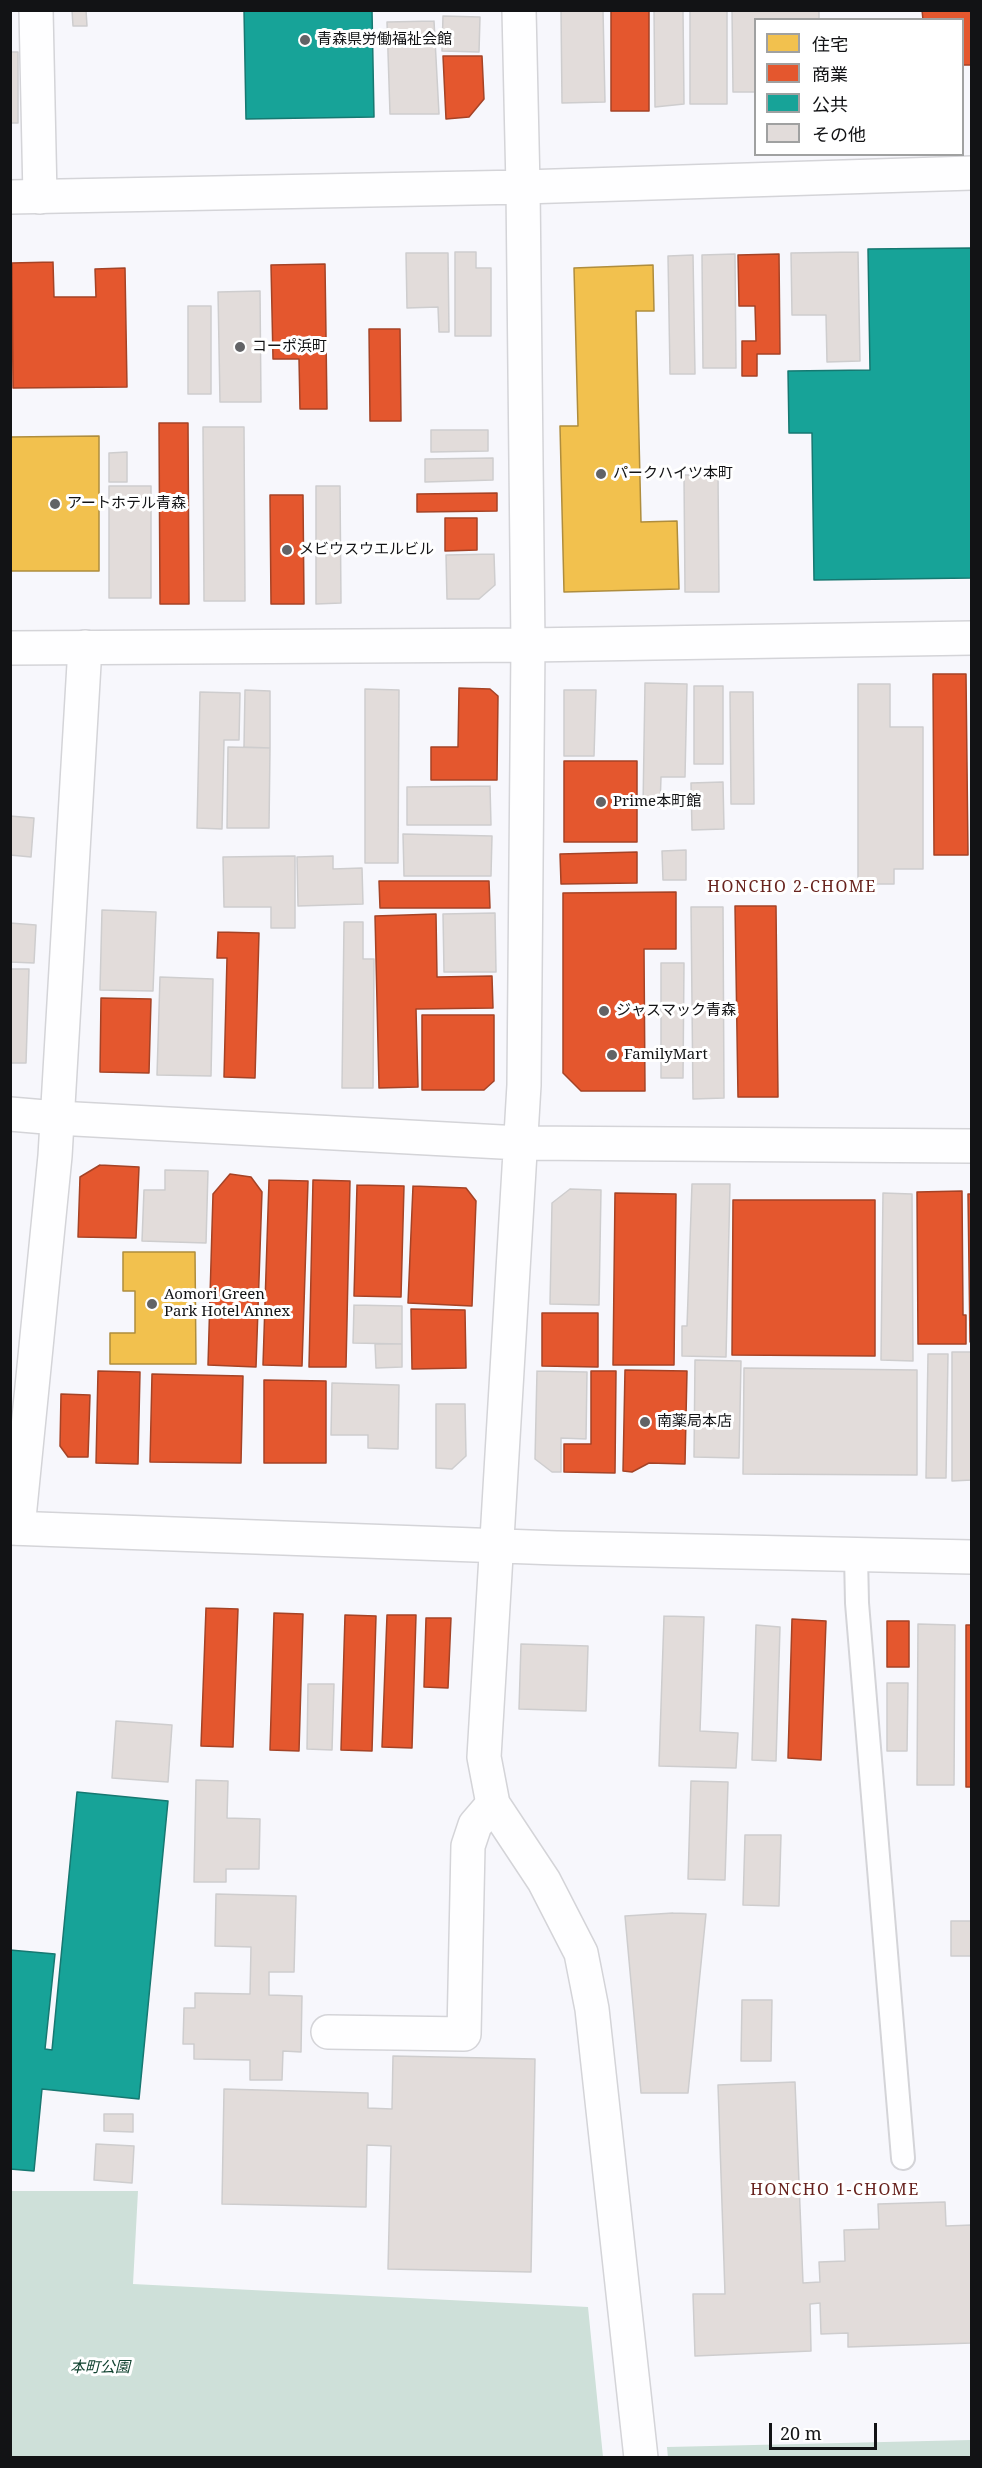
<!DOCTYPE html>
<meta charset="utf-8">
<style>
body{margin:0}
#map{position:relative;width:982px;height:2468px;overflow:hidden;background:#f7f7fc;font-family:"Noto Serif","Noto Sans JP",serif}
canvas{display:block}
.frame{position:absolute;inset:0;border:12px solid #121315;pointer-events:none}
.legend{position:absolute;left:754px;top:18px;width:210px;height:138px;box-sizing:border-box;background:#fff;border:2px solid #a0a1a1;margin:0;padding:8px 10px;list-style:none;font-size:18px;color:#121315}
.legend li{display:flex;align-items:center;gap:12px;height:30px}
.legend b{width:30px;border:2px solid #a0a1a1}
.scale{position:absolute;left:769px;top:2423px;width:108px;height:27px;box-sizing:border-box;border:3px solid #121315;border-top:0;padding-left:8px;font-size:18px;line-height:21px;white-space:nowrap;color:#121315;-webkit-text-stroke:4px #fff;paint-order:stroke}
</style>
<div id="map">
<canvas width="982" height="2468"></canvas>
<div class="frame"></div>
<ul class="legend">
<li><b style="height:16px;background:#f2c14e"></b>住宅</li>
<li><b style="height:16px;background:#e4572e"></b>商業</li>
<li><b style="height:16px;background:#17a398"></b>公共</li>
<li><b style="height:16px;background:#e2dcda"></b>その他</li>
</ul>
<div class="scale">20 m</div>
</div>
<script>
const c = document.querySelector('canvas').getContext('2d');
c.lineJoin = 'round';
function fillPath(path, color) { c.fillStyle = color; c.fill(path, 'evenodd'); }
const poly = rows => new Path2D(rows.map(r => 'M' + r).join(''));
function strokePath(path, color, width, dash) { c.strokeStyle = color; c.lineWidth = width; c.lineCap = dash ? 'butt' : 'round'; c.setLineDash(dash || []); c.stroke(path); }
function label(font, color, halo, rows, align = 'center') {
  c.font = font + ' "Noto Serif","Noto Sans JP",serif'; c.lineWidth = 6; c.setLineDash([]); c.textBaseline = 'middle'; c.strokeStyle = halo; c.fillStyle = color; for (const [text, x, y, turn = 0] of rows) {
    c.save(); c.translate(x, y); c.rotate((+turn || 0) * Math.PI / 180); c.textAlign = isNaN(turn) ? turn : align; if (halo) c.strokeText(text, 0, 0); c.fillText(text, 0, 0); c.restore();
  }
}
const green = poly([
 [11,2191,138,2191,133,2284,588,2307,603,2457,11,2457],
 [971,2440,971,2458,668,2458,667,2447]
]);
const homes = poly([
 [653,265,654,311,636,311,641,522,677,521,679,589,564,592,560,426,578,426,574,268,653,265],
 [99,436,99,571,10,571,10,437,99,436],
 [123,1252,195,1252,196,1364,110,1364,110,1333,135,1333,135,1291,123,1291,123,1252]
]);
const shops = poly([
 [611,10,649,10,649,111,611,111,611,10],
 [922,10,972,10,972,65,962,65,962,20,923,20,922,10],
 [443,56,482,56,484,99,469,117,446,119,443,56],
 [779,254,780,354,757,354,757,376,742,376,742,341,756,341,755,306,739,306,738,255,779,254],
 [53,262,54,297,96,297,95,269,125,268,127,387,13,388,12,263,53,262],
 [325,264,327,409,300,409,299,359,273,359,271,265,325,264],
 [369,329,400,329,401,421,370,421,369,329],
 [159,423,188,423,189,604,160,604,159,423],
 [497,493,497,511,417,512,417,494,497,493],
 [270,495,303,495,304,604,271,604,270,495],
 [445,518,477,518,477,550,445,551,445,518],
 [933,674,966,674,968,855,934,855,933,674],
 [459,688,490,689,498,696,497,780,431,780,431,747,458,747,459,688],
 [564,761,637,761,637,842,564,842,564,761],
 [637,852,637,883,561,884,560,854,637,852],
 [379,881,489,881,490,908,380,908,379,881],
 [676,892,676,949,644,949,645,1091,581,1091,563,1073,563,893,676,892],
 [735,906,776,906,778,1097,738,1097,735,906],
 [436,914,437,977,492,976,493,1008,416,1009,418,1087,379,1088,375,916,436,914],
 [218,932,259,933,255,1078,224,1077,227,958,217,958,218,932],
 [101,998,151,999,149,1073,100,1072,101,998],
 [422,1015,494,1015,494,1081,484,1090,422,1090,422,1015],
 [100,1165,139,1167,136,1238,78,1237,80,1177,100,1165],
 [230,1174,251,1177,262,1192,256,1367,208,1365,213,1194,230,1174],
 [269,1180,308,1181,302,1366,263,1365,269,1180],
 [313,1180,350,1181,346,1367,309,1367,313,1180],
 [357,1185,404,1186,401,1297,354,1296,357,1185],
 [413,1186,466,1188,476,1201,472,1306,408,1303,413,1186],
 [962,1191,963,1315,966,1315,966,1344,918,1344,917,1192,962,1191],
 [615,1193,676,1194,674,1365,613,1365,615,1193],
 [968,1194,972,1194,972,1342,970,1342,968,1194],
 [733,1200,875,1200,875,1356,732,1355,733,1200],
 [411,1309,465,1310,466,1368,412,1369,411,1309],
 [542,1313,598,1313,598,1367,542,1366,542,1313],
 [625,1370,687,1371,685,1464,649,1463,632,1472,623,1471,625,1370],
 [98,1371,140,1372,138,1464,96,1463,98,1371],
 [591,1371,616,1371,615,1473,564,1472,564,1444,591,1444,591,1371],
 [152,1374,243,1376,241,1463,150,1462,152,1374],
 [264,1380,326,1381,326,1463,264,1463,264,1380],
 [61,1394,90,1395,88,1457,68,1457,60,1446,61,1394],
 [206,1608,238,1609,233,1747,201,1746,206,1608],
 [274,1613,303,1614,299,1751,270,1750,274,1613],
 [345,1615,376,1616,372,1751,341,1750,345,1615],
 [387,1615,416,1615,412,1748,382,1747,387,1615],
 [426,1618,451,1618,448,1688,424,1687,426,1618],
 [792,1619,826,1621,821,1760,788,1758,792,1619],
 [887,1621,909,1621,909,1667,887,1667,887,1621],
 [966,1625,972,1625,972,1787,966,1787,966,1625]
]);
const public = poly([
 [244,10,372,10,374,117,246,119,244,10],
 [972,248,972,578,814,580,812,433,789,433,788,371,870,370,868,249,972,248],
 [77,1792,168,1801,139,2099,42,2089,34,2171,10,2169,10,1950,55,1954,45,2049,52,2050,77,1792]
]);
const building = poly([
 [72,10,86,10,87,26,73,26,72,10],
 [561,10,603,10,605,102,562,103,561,10],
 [654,10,683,10,684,104,655,107,654,10],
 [690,10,727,10,727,104,690,104,690,10],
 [732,10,819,10,819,20,756,20,756,92,733,92,732,10],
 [443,16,480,17,479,52,442,51,443,16],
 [434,21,439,114,390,114,387,22,434,21],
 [10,52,18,52,18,123,10,123,10,52],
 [455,252,476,252,476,268,491,268,491,336,455,336,455,252],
 [858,252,860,361,827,362,826,315,792,315,791,253,858,252],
 [406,253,448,253,449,332,439,332,438,307,407,308,406,253],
 [735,254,736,368,703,368,702,255,735,254],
 [693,255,695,374,670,374,668,256,693,255],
 [260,291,261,402,220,402,218,292,260,291],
 [188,306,211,306,211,394,188,394,188,306],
 [203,427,244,427,245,601,204,601,203,427],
 [431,430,488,430,488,451,431,452,431,430],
 [127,452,127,482,109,482,109,453,127,452],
 [493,458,493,480,425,482,425,459,493,458],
 [684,475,718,475,719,592,685,592,684,475],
 [109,486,151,486,151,598,109,598,109,486],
 [316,486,340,486,341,603,316,604,316,486],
 [494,554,495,585,479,599,447,599,446,555,494,554],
 [645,683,687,684,685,777,661,777,660,807,643,807,645,683],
 [858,684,890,684,890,727,923,727,923,869,894,869,894,884,858,884,858,684],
 [694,686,723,686,723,764,694,764,694,686],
 [365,689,399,690,398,863,365,863,365,689],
 [245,690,270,691,270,748,244,747,245,690],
 [564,690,596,690,594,756,564,756,564,690],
 [200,692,240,693,239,740,224,740,222,829,197,828,200,692],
 [730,692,753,692,754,804,731,804,730,692],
 [228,747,270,748,269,828,227,828,228,747],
 [723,782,724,829,692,830,691,783,723,782],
 [490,786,491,825,407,825,407,787,490,786],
 [10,816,34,818,31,857,10,855,10,816],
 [403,834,492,836,491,876,404,876,403,834],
 [686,850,686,880,663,880,662,851,686,850],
 [295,856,295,928,271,928,271,907,224,907,223,857,295,856],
 [333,856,333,869,362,868,363,904,298,906,297,857,333,856],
 [691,907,723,907,724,1098,693,1099,691,907],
 [102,910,156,912,153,991,100,990,102,910],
 [495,913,496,972,444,972,443,914,495,913],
 [344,922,363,922,363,959,374,959,373,1088,342,1088,344,922],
 [10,923,36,925,34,963,10,962,10,923],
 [661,963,684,963,683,1078,661,1078,661,963],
 [10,969,29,969,26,1063,10,1063,10,969],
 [160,977,213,979,211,1076,157,1075,160,977],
 [165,1170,208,1171,206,1243,142,1241,144,1190,165,1190,165,1170],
 [692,1184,730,1184,726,1357,682,1356,682,1326,687,1326,692,1184],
 [570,1189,601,1190,599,1305,550,1304,552,1203,570,1189],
 [883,1193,912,1194,913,1361,881,1360,883,1193],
 [354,1305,402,1306,402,1344,353,1343,354,1305],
 [375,1344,402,1344,402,1367,376,1368,375,1344],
 [952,1352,972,1352,972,1480,952,1481,952,1352],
 [928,1354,948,1354,946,1478,926,1478,928,1354],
 [695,1360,741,1361,739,1458,694,1457,695,1360],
 [744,1368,917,1370,917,1475,743,1474,744,1368],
 [537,1371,587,1372,586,1439,561,1438,561,1472,552,1472,535,1459,537,1371],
 [332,1383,399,1385,398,1449,368,1448,368,1435,331,1435,332,1383],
 [436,1404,465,1404,466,1456,452,1469,436,1468,436,1404],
 [664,1616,704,1617,700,1731,738,1733,736,1768,659,1766,664,1616],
 [918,1624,955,1625,954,1785,917,1785,918,1624],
 [756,1625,780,1627,776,1761,752,1760,756,1625],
 [521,1644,588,1646,586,1711,519,1709,521,1644],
 [887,1683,908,1683,907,1751,887,1751,887,1683],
 [308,1684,334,1684,332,1750,307,1749,308,1684],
 [116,1721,172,1725,168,1782,112,1778,116,1721],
 [196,1780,228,1781,227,1818,260,1819,259,1869,226,1869,226,1882,194,1882,196,1780],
 [691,1781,728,1782,725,1880,688,1879,691,1781],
 [745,1835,781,1835,779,1906,743,1905,745,1835],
 [216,1894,296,1896,294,1972,269,1972,269,1995,302,1996,301,2052,283,2051,282,2080,250,2080,250,2060,194,2059,194,2044,183,2044,184,2008,195,2008,195,1993,250,1994,251,1947,215,1946,216,1894],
 [673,1913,706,1914,688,2093,641,2093,625,1916,673,1913],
 [951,1921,972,1921,972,1956,951,1956,951,1921],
 [742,2000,772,2000,771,2061,741,2061,742,2000],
 [393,2056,535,2059,531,2272,388,2269,391,2146,367,2145,366,2207,222,2204,224,2089,368,2093,368,2108,392,2109,393,2056],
 [795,2082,803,2283,820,2282,819,2262,845,2261,844,2230,879,2229,878,2204,945,2202,946,2226,972,2225,972,2343,848,2347,848,2333,821,2334,820,2303,810,2304,811,2351,695,2356,693,2294,725,2294,718,2085,795,2082],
 [104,2114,133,2114,133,2132,104,2131,104,2114],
 [96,2144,134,2146,132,2183,94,2180,96,2144]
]);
const service = poly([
 [856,1555,857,1603,903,2158]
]);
const minor = poly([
 [36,10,40,197],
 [18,1528,55,1156,85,647],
 [328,2032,464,2034,468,1846,475,1825,493,1804]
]);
const tertiary = poly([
 [519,10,523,187,528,645,524,1085,484,1757,493,1804,544,1881,581,1953,592,2009,641,2458],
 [10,197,523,187,972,173],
 [10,648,528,645,972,638],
 [10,1114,57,1118,520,1143,972,1146],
 [10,1528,557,1548,972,1557]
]);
const markers = [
 [305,40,6,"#626366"],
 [240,347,6,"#626366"],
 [601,474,6,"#626366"],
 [55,504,6,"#626366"],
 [287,550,6,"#626366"],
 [601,802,6,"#626366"],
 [604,1011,6,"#626366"],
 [612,1055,6,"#626366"],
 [152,1304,6,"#626366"],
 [645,1422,6,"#626366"]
];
const poiNames = [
 ["青森県労働福祉会館",317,40],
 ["コーポ浜町",252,347],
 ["パークハイツ本町",613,474],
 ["アートホテル青森",67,504],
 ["メビウスウエルビル",299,550],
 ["Prime本町館",613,802],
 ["ジャスマック青森",616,1011],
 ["FamilyMart",624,1055],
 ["Aomori Green",164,1295],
 ["Park Hotel Annex",164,1312],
 ["南薬局本店",657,1422]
];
const parkNames = [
 ["本町公園",100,2368]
];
const neighbourhoodNames = [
 ["HONCHO 2-CHOME",792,887],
 ["HONCHO 1-CHOME",835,2190]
];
fillPath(green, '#cee0d9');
fillPath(homes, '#f2c14e');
strokePath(homes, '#af8d3d', 1.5);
fillPath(shops, '#e4572e');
strokePath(shops, '#a54326', 1.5);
fillPath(public, '#17a398');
strokePath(public, '#167871', 1.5);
fillPath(building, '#e2dcda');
strokePath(building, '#cecdce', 1.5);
strokePath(service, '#d4d4d8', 26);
strokePath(minor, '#d4d4d8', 36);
strokePath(tertiary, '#d4d4d8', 36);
strokePath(service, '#fefeff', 22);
strokePath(minor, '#fefeff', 33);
strokePath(tertiary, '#fefeff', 33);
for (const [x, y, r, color] of markers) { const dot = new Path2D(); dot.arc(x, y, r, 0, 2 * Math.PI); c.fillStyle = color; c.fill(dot); strokePath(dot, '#fff', 2); }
label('15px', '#121315', '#fff', poiNames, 'left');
label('italic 15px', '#0f412e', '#fff', parkNames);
c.letterSpacing = '1.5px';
label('16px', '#68231e', '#fff', neighbourhoodNames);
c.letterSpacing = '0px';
</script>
